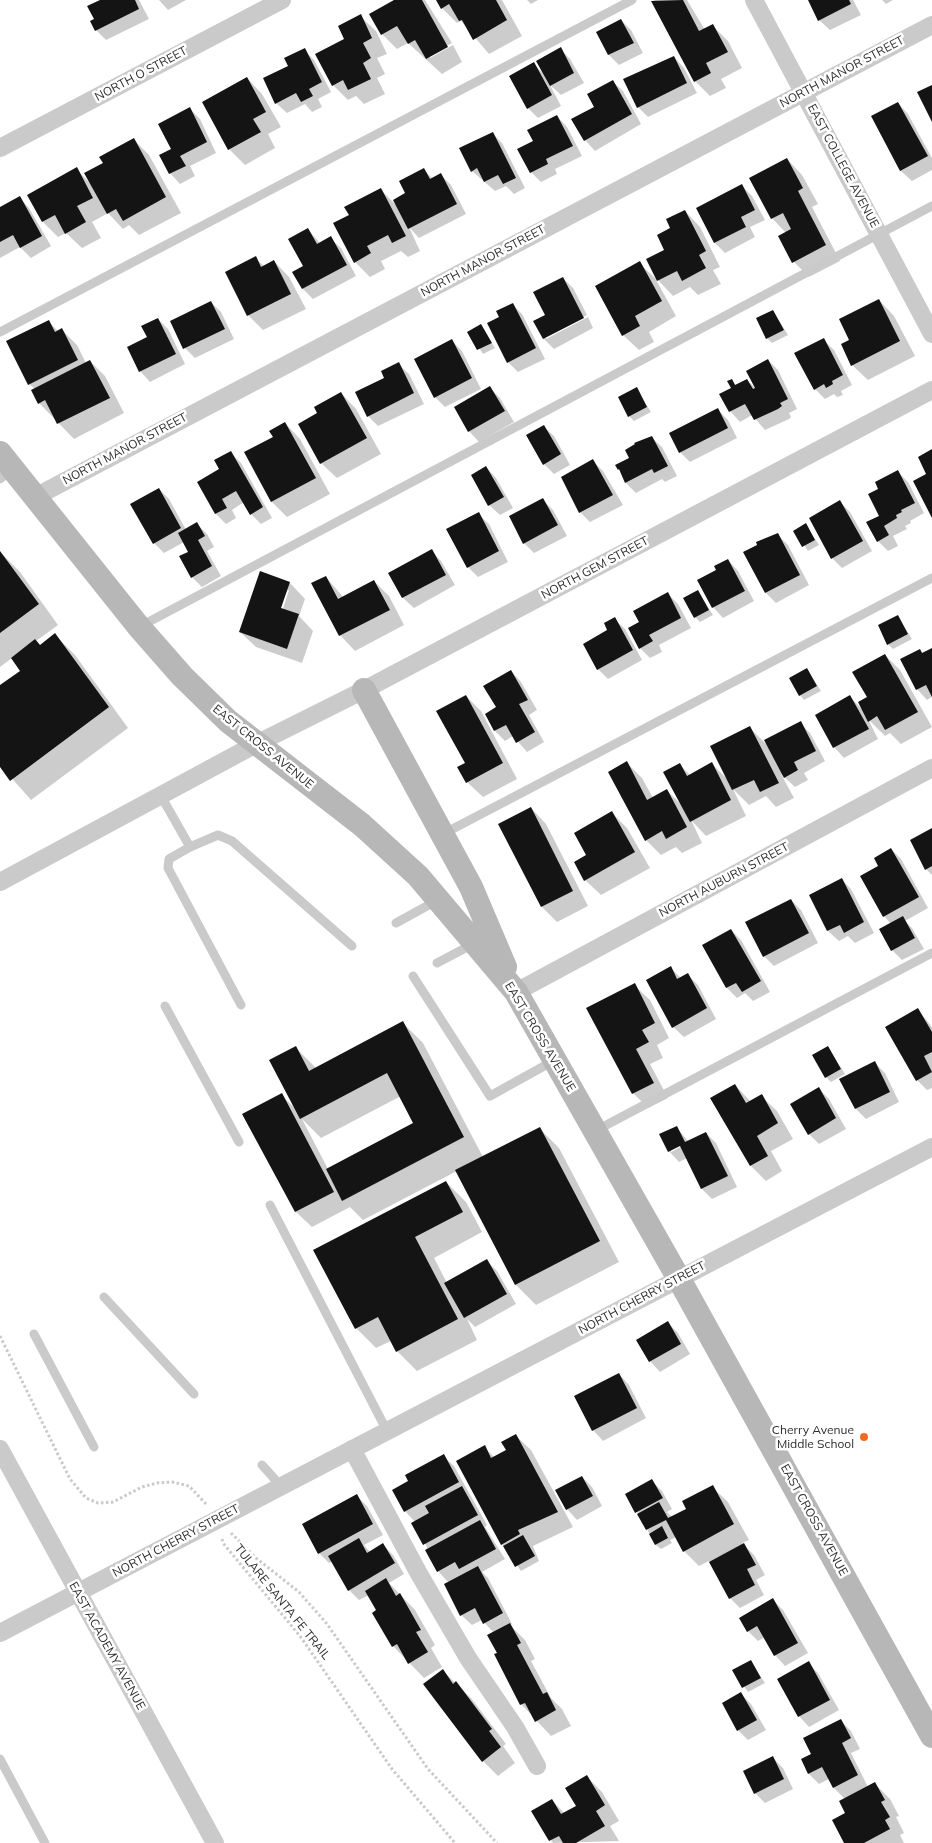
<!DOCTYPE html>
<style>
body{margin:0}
canvas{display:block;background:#fff}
</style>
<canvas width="932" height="1843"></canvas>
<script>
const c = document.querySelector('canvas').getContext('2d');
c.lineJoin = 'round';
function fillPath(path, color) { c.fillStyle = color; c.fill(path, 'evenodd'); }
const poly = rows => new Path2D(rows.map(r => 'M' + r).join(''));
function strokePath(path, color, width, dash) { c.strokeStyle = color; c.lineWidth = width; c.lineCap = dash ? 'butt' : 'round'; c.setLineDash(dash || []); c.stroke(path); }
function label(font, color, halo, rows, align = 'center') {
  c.font = font + ' Mulish,sans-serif'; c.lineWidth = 5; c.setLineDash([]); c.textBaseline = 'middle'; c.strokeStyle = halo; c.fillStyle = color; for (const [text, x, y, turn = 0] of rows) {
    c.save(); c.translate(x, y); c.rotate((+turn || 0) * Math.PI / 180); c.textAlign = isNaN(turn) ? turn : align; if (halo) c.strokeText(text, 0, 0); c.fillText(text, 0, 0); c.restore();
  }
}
const shadow = poly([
 [102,0,139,0,149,19,106,40,96,30],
 [159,0,186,0,168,10],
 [396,0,425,0,452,43,430,55,430,58,453,45,462,62,442,74,408,43,397,49,382,34],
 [438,0,502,0,522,36,489,54,461,21,457,23,442,8],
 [527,0,538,0,531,4],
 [655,0,687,0,705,30,713,26,728,41,742,68,721,79,726,88,710,96,695,81,653,1],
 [809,0,853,0,861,15,830,30,819,20],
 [882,0,893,0,886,4],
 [360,16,376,31,387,54,377,58,385,74,377,78,385,94,364,104,356,96,348,100,333,85,346,39],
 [621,20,631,30,643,53,619,65,609,55,597,32],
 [560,49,570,59,584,83,561,95,550,85,561,106,538,118,528,108,534,64,544,74],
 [304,50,314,60,331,92,318,99,322,107,312,112,305,104,287,113,276,103,290,66],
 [674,57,684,68,697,93,648,117,638,107],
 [247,78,262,94,281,127,268,134,275,148,245,165,229,149,203,102],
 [612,81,623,91,641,124,595,151,585,140,595,107],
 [898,103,908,114,932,158,932,170,912,181,901,171,873,117],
 [190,109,200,119,216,153,190,166,195,176,180,184,170,173,172,150],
 [557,116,567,127,582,156,555,169,557,174,541,182,531,172,535,142],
 [492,133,502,143,525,188,514,194,506,186,495,191,472,171],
 [133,139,149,155,181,213,139,235,129,225,123,229,108,213,92,222,101,238,82,248,66,233,58,237,43,222,76,169,90,183,105,163],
 [787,159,802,175,818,204,812,207,840,261,809,277,794,262,786,233,772,218],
 [424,170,433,179,441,175,451,185,466,214,419,238,409,227,420,251,408,257,401,251,381,261,385,269,370,277,355,262,350,216,381,190,396,205],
 [742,186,752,196,765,220,750,227,755,237,725,253,715,243,698,209],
 [19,197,29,208,51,246,31,258,20,247,0,258,0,208],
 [685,211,700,227,720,267,713,270,721,284,698,295,690,287,673,296,658,280,672,228],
 [308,230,320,243,330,238,341,248,356,276,313,299,303,289,294,273,305,267],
 [255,258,264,266,274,261,289,277,306,309,263,330,248,315],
 [639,263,655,278,676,316,649,332,654,342,639,350,623,335],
 [563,278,573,288,587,315,546,336,546,339,588,317,593,328,554,349,544,339,547,316],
 [879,300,894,316,915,356,868,380,852,365,851,341],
 [211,302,221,312,234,339,195,358,185,348],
 [512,304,522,314,545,359,518,372,508,362,501,317],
 [773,311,788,335,772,343,767,338],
 [158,319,168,329,185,364,150,382,140,371,149,338],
 [48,321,59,332,62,330,77,345,86,363,90,361,105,376,124,413,74,439,39,403,33,390,35,389,29,384],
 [481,326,495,348,483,354,469,332],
 [823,340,834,350,852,385,841,391,843,395,837,397,834,394,825,399,815,389],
 [452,341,462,351,481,389,445,407,435,397],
 [768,360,778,370,797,409,789,413,791,417,789,419,765,430,752,415,740,422,730,411,732,381,737,386,747,380,757,390],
 [398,364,409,374,424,404,378,426,368,416,357,393,385,379],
 [490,388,500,398,514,422,479,442,469,431,456,407],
 [636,388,651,412,634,421,629,416],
 [341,393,356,409,381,454,337,478,321,463,319,414],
 [718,410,728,420,737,438,690,462,680,452],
 [285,423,300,439,330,494,287,517,272,502,246,453,275,438],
 [543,426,554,436,570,465,554,474,544,464],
 [651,437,662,447,677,476,665,482,662,479,636,493,626,483,619,469],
 [231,453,241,463,272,518,261,524,251,514,244,502,232,510,236,518,226,524,216,514,199,483,221,470],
 [593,461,603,471,623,505,590,522,580,512],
 [486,467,496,478,513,508,500,515,489,505,472,475],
 [898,472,908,482,924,513,910,521,911,523,905,526,907,529,893,536,898,546,888,551,878,541,881,516,880,489],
 [159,489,169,499,186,530,197,524,207,534,214,547,207,551,221,576,202,587,192,577,190,552,184,542,164,553,154,543],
 [543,500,553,510,567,536,534,553,524,543],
 [840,502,850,512,872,551,842,568,832,558],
 [478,514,489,524,508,562,478,577,468,567],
 [806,525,819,545,808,551,795,531],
 [777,534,788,545,809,585,776,603,766,593,745,552],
 [431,550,441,561,455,585,414,608,403,598,390,573],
 [0,552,20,572,58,625,36,641,40,646,55,635,75,655,128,728,31,800,0,765,0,687,22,671,12,658,0,667],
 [728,560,738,571,754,601,723,618,713,607,718,570],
 [261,573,290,583,305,599,299,616,313,631,302,663,256,647,240,632],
 [286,590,289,590,281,615,278,614],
 [326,577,343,597,374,581,389,596,404,625,355,651,340,635],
 [698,591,713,615,700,622,695,617],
 [668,594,678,604,691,628,659,645,662,652,650,658,640,648,641,623],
 [898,617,912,639,893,649,888,644],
 [614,619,625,629,642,660,608,679,598,669],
 [920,650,924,654,932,650,932,697,927,700,917,689,902,660],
 [885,655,900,670,932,727,901,744,890,733,885,736,868,719,878,739,844,758,834,747,850,697,862,709,869,698],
 [807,669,821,691,804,700,800,695],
 [511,671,521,682,537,710,529,715,544,742,527,752,513,736,505,741,495,731,486,714,498,708],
 [466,696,481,711,517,779,483,797,467,782],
 [800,723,810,733,825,761,804,773,808,780,795,787,781,774,794,798,776,807,766,796,749,805,733,789,746,816,706,836,691,820,702,843,682,853,676,847,661,855,646,840,627,763,642,778,653,798,667,791,682,805,680,765,690,775,712,764,728,780,750,728,768,746],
 [531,808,546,824,588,906,557,922,542,907],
 [612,813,627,828,650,868,601,895,585,880,588,855],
 [932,830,932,875,926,869],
 [891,849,901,859,928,908,905,921,912,928,924,949,902,960,892,950,891,924,884,916,862,876,880,866],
 [841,879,851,889,874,933,855,943,848,936,839,941,828,931,810,895],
 [791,900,801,910,818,943,774,966,764,956],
 [731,930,741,940,770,992,753,1001,745,993,737,998,727,988,703,946],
 [671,968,681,978,688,975,698,985,716,1019,684,1037,673,1027],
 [634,985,650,1000,669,1038,657,1045,663,1058,650,1064,668,1098,648,1108,633,1093],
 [918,1010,932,1027,932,1088,927,1090,917,1080],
 [403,1023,423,1043,483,1157,539,1128,559,1148,619,1262,536,1305,516,1285,457,1171,363,1220,350,1207,312,1227,296,1212,244,1114,281,1095,296,1109,296,1048,316,1068],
 [401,1096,415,1123,328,1169,302,1119,321,1138],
 [828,1047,845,1074,831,1082,826,1077],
 [875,1063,885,1073,899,1102,866,1119,856,1109],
 [735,1085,751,1102,761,1096,777,1111,793,1139,771,1151,782,1171,766,1181,751,1166,712,1098],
 [819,1089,829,1099,846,1129,819,1144,809,1134],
 [676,1127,689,1142,706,1133,716,1143,737,1187,712,1199,702,1189,687,1158,679,1162,669,1151],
 [685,1142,686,1144,671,1152,671,1149],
 [446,1182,466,1202,482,1232,434,1258,447,1283,487,1261,497,1271,516,1304,475,1327,467,1319,477,1340,417,1371,397,1351,391,1341,376,1348,356,1328],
 [668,1323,678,1333,690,1354,660,1372,650,1361],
 [619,1374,629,1385,646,1418,603,1441,593,1430],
 [515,1435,531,1450,573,1527,533,1546,539,1561,521,1571,502,1544,484,1447,495,1458,507,1451],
 [443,1456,454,1466,487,1525,485,1527,505,1559,482,1572,488,1578,512,1624,510,1625,525,1640,535,1659,531,1661,551,1698,562,1709,571,1726,551,1736,521,1704,498,1653,494,1633,482,1620,472,1625,461,1615,449,1583,438,1571,415,1522,405,1511,410,1481],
 [582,1477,592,1487,602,1506,577,1520,567,1509],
 [652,1481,662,1491,672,1509,667,1512,672,1517,688,1509,712,1487,728,1502,749,1540,742,1543,754,1555,765,1575,756,1580,764,1595,740,1608,730,1598,709,1561,699,1566,684,1551,676,1537,670,1540,672,1543,661,1549,656,1545,627,1494],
 [357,1496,367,1506,383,1535,364,1545,370,1552,383,1545,393,1555,404,1574,389,1583,415,1610,435,1645,431,1648,442,1667,424,1678,393,1646,369,1595,359,1600,349,1590,333,1561,329,1563,319,1553],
 [773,1600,783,1610,808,1653,785,1666,775,1655,765,1637,758,1641,748,1631],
 [751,1662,765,1683,748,1692,734,1671],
 [808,1663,818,1673,839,1710,809,1727,799,1716],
 [443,1671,471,1698,506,1744,503,1746,515,1763,498,1776,483,1761],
 [741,1694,751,1704,766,1730,748,1740,738,1730],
 [841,1721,851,1731,860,1749,851,1753,868,1787,875,1784,890,1799,899,1816,896,1817,904,1833,900,1835,904,1843,846,1843,845,1799,834,1788,829,1779,819,1784,809,1774,802,1760,812,1754],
 [773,1758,783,1768,793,1789,765,1803,755,1793],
 [587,1777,602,1792,619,1821,610,1826,619,1841,553,1843,533,1812,552,1800,565,1814,577,1806]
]);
const building = poly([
 [100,0,135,0,139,9,95,31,90,21,94,19,87,6],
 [394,0,422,0,448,47,426,59,415,40,408,44,397,26,381,35,369,14],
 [436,0,496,0,507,20,473,40,462,20,459,21,449,4,441,9],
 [683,0,699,31,713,24,728,52,706,63,711,73,694,82,651,1],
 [808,0,849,0,851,4,818,21],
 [361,14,372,38,363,43,371,58,363,63,371,79,348,90,343,80,332,86,315,54,344,39,338,26],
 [621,19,634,43,608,55,596,32],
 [561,47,574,73,550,86,536,61],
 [305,48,322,82,309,89,313,96,301,102,296,93,275,104,263,78,288,66,284,58],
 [674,56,687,83,637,108,623,79],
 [534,62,552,95,527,109,509,76],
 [247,77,266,112,253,119,261,132,228,150,202,102],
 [613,80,632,114,584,141,571,119,594,107,587,94],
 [932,85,932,122,917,92],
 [898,102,928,156,900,171,871,116],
 [190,107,207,142,180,156,186,166,169,174,159,155,171,149,158,124],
 [557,115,573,146,546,159,548,164,530,173,517,149,533,141,527,130],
 [493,132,516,178,503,184,498,175,484,182,477,168,471,172,459,148],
 [134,138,166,197,123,221,116,209,107,214,84,173,103,163,99,157],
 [787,158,803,188,798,191,826,245,792,263,778,236,791,229,783,213,771,219,749,178],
 [77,167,93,198,77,206,86,222,65,234,55,215,42,222,27,195],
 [424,168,430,179,441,173,457,204,408,229,393,200,405,193,399,181],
 [742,184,755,210,741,217,746,227,714,243,696,208],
 [381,188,406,236,392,243,388,235,367,246,371,253,354,263,333,223,349,215,344,207],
 [20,196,42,236,20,248,13,235,0,242,0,207],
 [685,210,706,251,699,255,706,268,682,281,677,271,657,281,646,259,664,250,657,235,670,228,666,219],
 [308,228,317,244,331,236,347,265,302,289,292,272,303,266,288,239],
 [256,256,261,267,274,260,291,294,247,316,225,272],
 [640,261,662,301,635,316,640,326,622,336,595,286],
 [563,277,584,318,543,339,533,321,545,315,533,292],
 [879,299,900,341,851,366,841,344,849,340,839,319],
 [211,301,225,329,183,349,170,321],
 [513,303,536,348,507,363,487,323,499,317,496,311],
 [773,310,784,330,766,339,756,318],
 [158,318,176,354,139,372,127,347,147,337,141,326],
 [49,320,55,332,62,328,78,360,28,385,6,341],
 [481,324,492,343,477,350,467,332],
 [824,338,843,375,832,381,833,384,826,388,824,384,814,390,794,353],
 [452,339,472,378,434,398,414,359],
 [768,359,788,399,780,403,782,406,778,409,754,420,745,404,729,412,719,394,731,388,727,381,732,379,735,385,747,379,753,389,755,388,746,371],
 [90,360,110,398,57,424,45,400,38,404,31,390],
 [399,362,414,393,367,417,355,392,384,378,381,371],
 [490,386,505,411,468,432,454,407],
 [637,387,647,407,628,417,618,397],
 [341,392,367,438,320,464,298,424,317,413,314,407],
 [718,408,728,428,679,453,669,433],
 [285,422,316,478,271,502,244,452,273,437,269,431],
 [544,425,561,454,543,465,526,435],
 [652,436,668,466,654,473,652,469,625,483,619,469,618,470,615,465,629,458,625,450,635,444,634,443],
 [932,449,932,518,913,481,926,474,918,457],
 [231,451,263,507,250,515,236,491,222,499,227,508,215,514,197,482,219,469,214,460],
 [593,459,613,495,579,513,561,477],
 [486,466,504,497,488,506,471,475],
 [898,470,915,503,901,510,902,512,896,515,897,518,884,526,889,535,877,542,866,522,879,516,868,494,878,489,875,482],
 [159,488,181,528,153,544,130,504],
 [543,498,558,525,523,544,509,516],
 [840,500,863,541,831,559,809,518],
 [479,512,499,551,467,568,446,529],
 [197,522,205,536,198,540,212,566,191,578,179,556,188,552,178,533],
 [806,523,815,540,802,547,793,531],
 [778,533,800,575,765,593,743,552,757,545,756,542],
 [432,549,446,575,402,598,388,573],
 [0,551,39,604,0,633],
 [728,559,745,591,712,608,697,580,716,570,714,566],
 [260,571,290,582,281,608,299,614,287,649,239,632],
 [326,576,338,599,374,580,390,610,339,636,311,583],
 [698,590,709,610,694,618,683,598],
 [668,592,681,618,649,635,653,641,639,649,628,628,639,622,633,611],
 [898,615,908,634,887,645,878,625],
 [615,617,633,650,597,670,583,644,607,630,604,623],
 [55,633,109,707,10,781,0,767,0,685,20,671,11,658,35,639,40,645],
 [932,648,932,697,926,685,916,690,900,659,920,649,922,653],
 [885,654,918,712,885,730,877,716,868,722,858,702,867,697,852,672],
 [807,668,817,686,799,696,789,678],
 [511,670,528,700,519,704,535,732,516,743,506,725,494,731,485,714,496,707,483,686],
 [466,695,503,763,466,783,457,767,465,763,436,711],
 [850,695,869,729,833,748,815,715],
 [801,721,816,751,794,762,798,770,784,778,764,740],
 [750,726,779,783,760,792,754,780,732,790,710,746],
 [627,761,647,800,667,789,687,827,666,839,662,831,645,841,608,772],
 [712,762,731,800,690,822,663,772,680,763,687,776],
 [531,807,573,891,541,907,498,824],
 [612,811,635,852,584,881,574,862,586,855,574,833],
 [932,828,932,866,925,870,910,840],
 [891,848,919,897,883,917,860,876,878,866,874,858],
 [842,878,864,922,844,933,840,925,827,931,809,895],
 [791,899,809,933,763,957,745,922],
 [903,916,915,938,891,951,879,929],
 [731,929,761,981,742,992,736,983,726,988,702,945],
 [671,966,677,979,688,973,707,1008,672,1028,646,980],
 [635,983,655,1023,642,1030,649,1042,636,1049,654,1083,632,1094,586,1008],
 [918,1008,932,1032,932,1052,924,1056,932,1072,916,1081,885,1027],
 [403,1021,464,1137,342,1201,326,1169,413,1123,387,1073,300,1119,269,1060,296,1046,309,1071],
 [828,1046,841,1069,825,1078,812,1055],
 [875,1061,890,1092,855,1109,839,1079],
 [735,1084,746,1103,762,1094,778,1123,757,1136,768,1156,750,1166,710,1098],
 [819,1087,836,1118,808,1135,790,1104],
 [282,1093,334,1192,295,1212,242,1114],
 [677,1126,685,1142,706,1132,728,1176,701,1189,680,1146,668,1152,659,1134],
 [540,1127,600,1241,515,1285,455,1170],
 [446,1181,463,1212,415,1237,458,1319,396,1352,378,1317,355,1329,313,1250],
 [487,1259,507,1294,464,1318,444,1283],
 [668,1321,681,1344,649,1362,636,1340],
 [619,1373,637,1408,592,1431,574,1396],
 [516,1434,558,1512,518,1530,520,1534,501,1545,456,1461,485,1445,491,1458,506,1450,501,1442],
 [444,1454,459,1482,404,1512,392,1490,408,1481,405,1475],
 [582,1476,593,1496,566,1510,555,1490],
 [652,1479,663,1498,635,1513,625,1494],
 [713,1485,734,1524,683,1552,666,1520,646,1530,637,1514,659,1502,668,1518,686,1509,682,1501],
 [462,1486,478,1515,423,1545,411,1523,429,1513,425,1506],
 [357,1494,373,1524,318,1554,302,1524],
 [480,1520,496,1549,459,1569,455,1562,437,1572,425,1550],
 [662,1526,668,1538,655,1545,649,1534],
 [523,1535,535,1556,515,1567,503,1546],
 [359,1538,367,1553,383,1543,395,1563,348,1591,328,1556],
 [744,1543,756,1565,747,1569,755,1585,729,1599,709,1562],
 [478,1566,503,1613,483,1624,475,1608,460,1616,444,1584],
 [386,1578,396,1596,400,1593,421,1630,416,1632,428,1652,408,1664,397,1644,392,1647,372,1613,376,1610,365,1591],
 [773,1598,798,1643,774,1656,757,1626,747,1632,739,1618],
 [510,1623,521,1643,517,1645,543,1694,547,1692,556,1710,535,1722,525,1703,520,1705,494,1654,497,1653,487,1635],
 [751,1660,761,1678,742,1688,732,1670],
 [809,1661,830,1700,798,1717,777,1679],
 [443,1669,453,1684,456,1681,492,1729,489,1731,501,1747,482,1762,423,1684],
 [741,1692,757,1720,737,1731,722,1703],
 [841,1719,851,1738,842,1743,858,1775,833,1788,822,1767,808,1774,801,1759,811,1754,803,1738],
 [773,1756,784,1779,754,1794,743,1771],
 [587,1775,605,1805,596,1811,605,1826,576,1843,563,1843,559,1836,549,1841,531,1811,552,1799,561,1814,576,1806,565,1788],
 [875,1782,885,1800,881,1802,890,1817,885,1820,890,1829,864,1843,844,1843,832,1820,845,1813,839,1801]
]);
const path = poly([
 [0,1336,70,1479,86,1498,98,1503,113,1502,142,1487,157,1483,172,1482,189,1486,206,1504],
 [231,1533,256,1558,299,1592,327,1624,428,1769,497,1843],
 [222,1539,223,1543,300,1636,392,1769,455,1843]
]);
const lane = poly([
 [0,332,632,0],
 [0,479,13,469],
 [139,627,932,206],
 [161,796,190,847],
 [443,834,932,578],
 [396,923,436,901],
 [437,963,473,944],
 [413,976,490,1096,555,1060],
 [241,1005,168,868,169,859,190,847,218,835,232,841,352,946],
 [165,1006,239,1142],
 [595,1131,932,953],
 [270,1205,387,1431],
 [104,1297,194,1394],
 [34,1334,94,1447],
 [262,1465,281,1486],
 [0,1759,45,1843]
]);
const street = poly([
 [754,0,932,334],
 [0,148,282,0],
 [35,497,932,25],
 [0,882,256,744,364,690,932,390],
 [516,992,932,768],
 [0,1449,215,1843],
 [352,1449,418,1572,468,1658,515,1727,537,1766],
 [0,1633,932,1147]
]);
const secondary = poly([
 [0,453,139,627,182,676,228,721,362,825,418,876,516,992,679,1279,932,1736],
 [364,690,471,887,505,967]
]);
const markers = [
 [864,1437,5,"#f46b1e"]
];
const streetNames = [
 ["NORTH MANOR STREET",842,72,-28],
 ["NORTH O STREET",141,74,-28],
 ["EAST COLLEGE AVENUE",843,166,62],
 ["NORTH MANOR STREET",483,261,-28],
 ["NORTH MANOR STREET",125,449,-28],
 ["NORTH GEM STREET",595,568,-28],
 ["EAST CROSS AVENUE",263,747,39],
 ["NORTH AUBURN STREET",724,880,-28],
 ["EAST CROSS AVENUE",540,1037,59],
 ["NORTH CHERRY STREET",642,1298,-28],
 ["EAST CROSS AVENUE",814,1520,61],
 ["NORTH CHERRY STREET",176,1541,-28],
 ["TULARE SANTA FE TRAIL",282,1602,51],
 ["EAST ACADEMY AVENUE",107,1646,61]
];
const poiNames = [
 ["Cherry Avenue",854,1430],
 ["Middle School",854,1444]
];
fillPath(shadow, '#0003');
fillPath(building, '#141414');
strokePath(path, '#cacaca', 3, [2.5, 2.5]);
strokePath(lane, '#cacaca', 9);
strokePath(street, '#cacaca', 18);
strokePath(secondary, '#b7b7b7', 24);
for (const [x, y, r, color] of markers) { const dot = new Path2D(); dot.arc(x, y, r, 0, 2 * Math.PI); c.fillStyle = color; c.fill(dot); strokePath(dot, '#fff', 2); }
label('12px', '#2d2d2d', '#fff', streetNames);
label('12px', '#2d2d2d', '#fff', poiNames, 'right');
</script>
